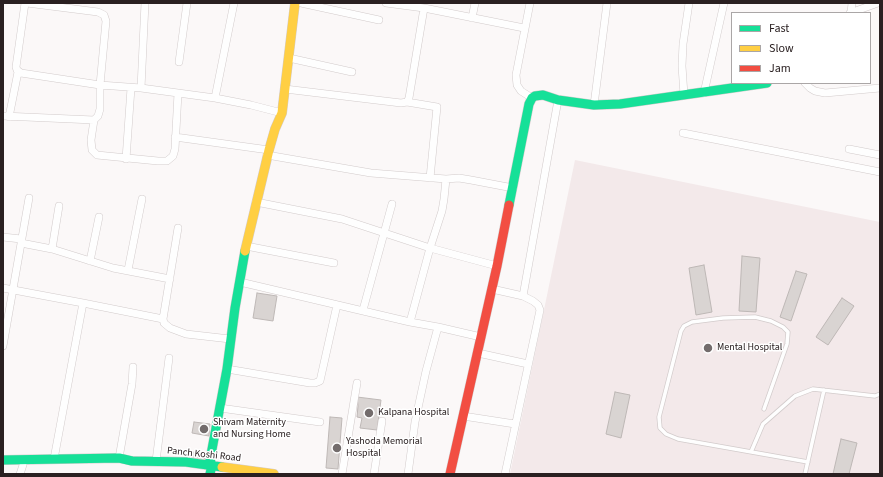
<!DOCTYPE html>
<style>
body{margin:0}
#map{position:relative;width:883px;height:477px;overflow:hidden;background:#fbf8f8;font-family:"Source Sans 3",sans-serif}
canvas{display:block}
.frame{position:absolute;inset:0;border:4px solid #2a2021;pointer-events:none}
.legend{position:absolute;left:731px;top:12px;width:140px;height:72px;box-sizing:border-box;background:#fff;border:1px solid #aaa6a6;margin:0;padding:5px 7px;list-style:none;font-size:12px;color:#2a2021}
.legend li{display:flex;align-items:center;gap:8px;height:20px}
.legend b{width:20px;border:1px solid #aaa6a6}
</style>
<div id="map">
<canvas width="883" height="477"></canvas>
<div class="frame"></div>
<ul class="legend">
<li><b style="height:5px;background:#16e098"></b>Fast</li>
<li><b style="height:5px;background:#ffcf43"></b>Slow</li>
<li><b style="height:5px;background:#f24e42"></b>Jam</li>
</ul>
</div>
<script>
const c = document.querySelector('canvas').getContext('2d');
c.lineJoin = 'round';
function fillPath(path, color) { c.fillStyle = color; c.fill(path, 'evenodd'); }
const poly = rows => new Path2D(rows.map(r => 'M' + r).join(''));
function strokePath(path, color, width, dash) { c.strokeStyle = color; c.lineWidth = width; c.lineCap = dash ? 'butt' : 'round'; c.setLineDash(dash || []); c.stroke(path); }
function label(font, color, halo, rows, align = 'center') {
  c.font = font + ' "Source Sans 3",sans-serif'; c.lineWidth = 3; c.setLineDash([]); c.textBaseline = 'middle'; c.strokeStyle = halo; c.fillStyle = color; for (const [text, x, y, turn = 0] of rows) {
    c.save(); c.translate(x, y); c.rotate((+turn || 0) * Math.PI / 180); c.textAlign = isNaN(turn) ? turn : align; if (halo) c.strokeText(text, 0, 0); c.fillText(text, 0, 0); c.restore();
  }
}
const built = poly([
 [575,160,880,222,880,474,510,474]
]);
const building = poly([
 [742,256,760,258,756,312,739,311,742,256],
 [704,265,712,312,696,315,689,268,704,265],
 [796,271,807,274,791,321,780,317,796,271],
 [257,293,277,296,273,321,253,318,257,293],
 [842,298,854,306,828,345,816,337,842,298],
 [615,392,630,395,621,438,606,434,615,392],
 [357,397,381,400,377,430,360,428,362,418,357,417,358,406,357,397],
 [330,417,342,418,338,469,326,468,330,417],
 [194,422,210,424,209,436,192,433,194,422],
 [841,439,857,443,849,474,833,474,841,439],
 [192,452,205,454,204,461,191,459,192,452]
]);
const lane = poly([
 [764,409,787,344,788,332,783,327,771,321,755,317,723,318,692,322,684,326,681,331,659,417,660,428,666,434,678,439,808,462],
 [751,452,763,424,795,396,813,389,875,396,880,394],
 [805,474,824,390]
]);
const street = poly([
 [25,3,16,67,17,70,21,73,100,85,141,88,215,98,251,105,282,113],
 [301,3,379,20],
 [386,3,424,8,524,28],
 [530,3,516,75,517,85,521,91,532,98],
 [850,13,878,3],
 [851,13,852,3],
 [472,18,475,3],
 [289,58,352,72],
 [179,62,187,3],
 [805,83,810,88,815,91,825,93,880,88],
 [141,88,145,3],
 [285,89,401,103,407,102,409,98,424,8],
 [704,93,724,3],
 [684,95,682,66,683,44,689,3],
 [215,98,234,3],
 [407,102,437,107,430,178],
 [594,105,607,3],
 [3,116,94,120,98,116,100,109,100,85,106,21,104,15,98,12,27,3],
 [9,117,18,72],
 [94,120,91,140,92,150,97,155,158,161,167,161,173,156,175,149,178,93],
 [683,133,880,172],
 [175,137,269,150],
 [849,149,880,155],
 [267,155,371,173,446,179,459,178,471,180,513,188],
 [126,159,131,88],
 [256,202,342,219,430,248,497,266],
 [178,228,163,319,164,323,170,328,186,334,230,339],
 [3,237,21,239],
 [21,243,52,249,113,268,170,279],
 [246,246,334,263],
 [52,249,59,206],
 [90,261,99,217],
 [128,270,142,199],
 [240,282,410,322,438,327,481,337],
 [3,288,83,303,163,319],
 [492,289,523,296,533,301,538,305,540,310,505,474],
 [523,296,558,100],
 [363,310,392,204],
 [410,322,430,248,442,211,444,199,446,179],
 [3,346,29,198],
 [478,353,528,364],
 [227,369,310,383,315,383,320,381,337,305],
 [220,408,320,422],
 [463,416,515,424],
 [119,458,132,384,133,367],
 [54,459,83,303],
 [156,461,169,358],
 [20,474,23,465],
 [342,474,357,383],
 [374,474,382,421],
 [408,474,415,422,426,371,438,327]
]);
const fast = poly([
 [509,205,529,104,532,98,535,96,543,95,558,100,594,105,620,104,767,83],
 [3,460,119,458,132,461,186,462,222,467],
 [210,474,212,465,210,460,227,369,235,308,245,251]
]);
const slow = poly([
 [245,251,269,150,275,129,282,113,295,3],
 [222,467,274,474]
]);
const jam = poly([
 [450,474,497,266,509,205]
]);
const markers = [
 [708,348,5,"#736c6c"],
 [369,413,5,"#736c6c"],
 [204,429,5,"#736c6c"],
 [337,448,5,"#736c6c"]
];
const poiNames = [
 ["Mental Hospital",717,348],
 ["Kalpana Hospital",378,413],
 ["Shivam Maternity",213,423],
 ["and Nursing Home",213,435],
 ["Yashoda Memorial",346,442],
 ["Hospital",346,454]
];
const streetNames = [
 ["Panch Koshi Road",204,455,6]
];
fillPath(built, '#f3e9ea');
fillPath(building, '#d9d4d2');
strokePath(building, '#beb8b6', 1);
strokePath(lane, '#d2cbcb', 5);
strokePath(street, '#d2cbcb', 8);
strokePath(fast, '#d2cbcb', 10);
strokePath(slow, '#d2cbcb', 10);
strokePath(jam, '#d2cbcb', 10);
strokePath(lane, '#fefefe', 3.5);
strokePath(street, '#fefefe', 7);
strokePath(fast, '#16e098', 9);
strokePath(slow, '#ffcf43', 9);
strokePath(jam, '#f24e42', 9);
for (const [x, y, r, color] of markers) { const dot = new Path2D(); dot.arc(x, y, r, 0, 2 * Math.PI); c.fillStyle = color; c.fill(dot); strokePath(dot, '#fff', 1.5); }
label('10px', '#2a2021', '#fff', poiNames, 'left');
label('10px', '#2a2021', '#fff', streetNames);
</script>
